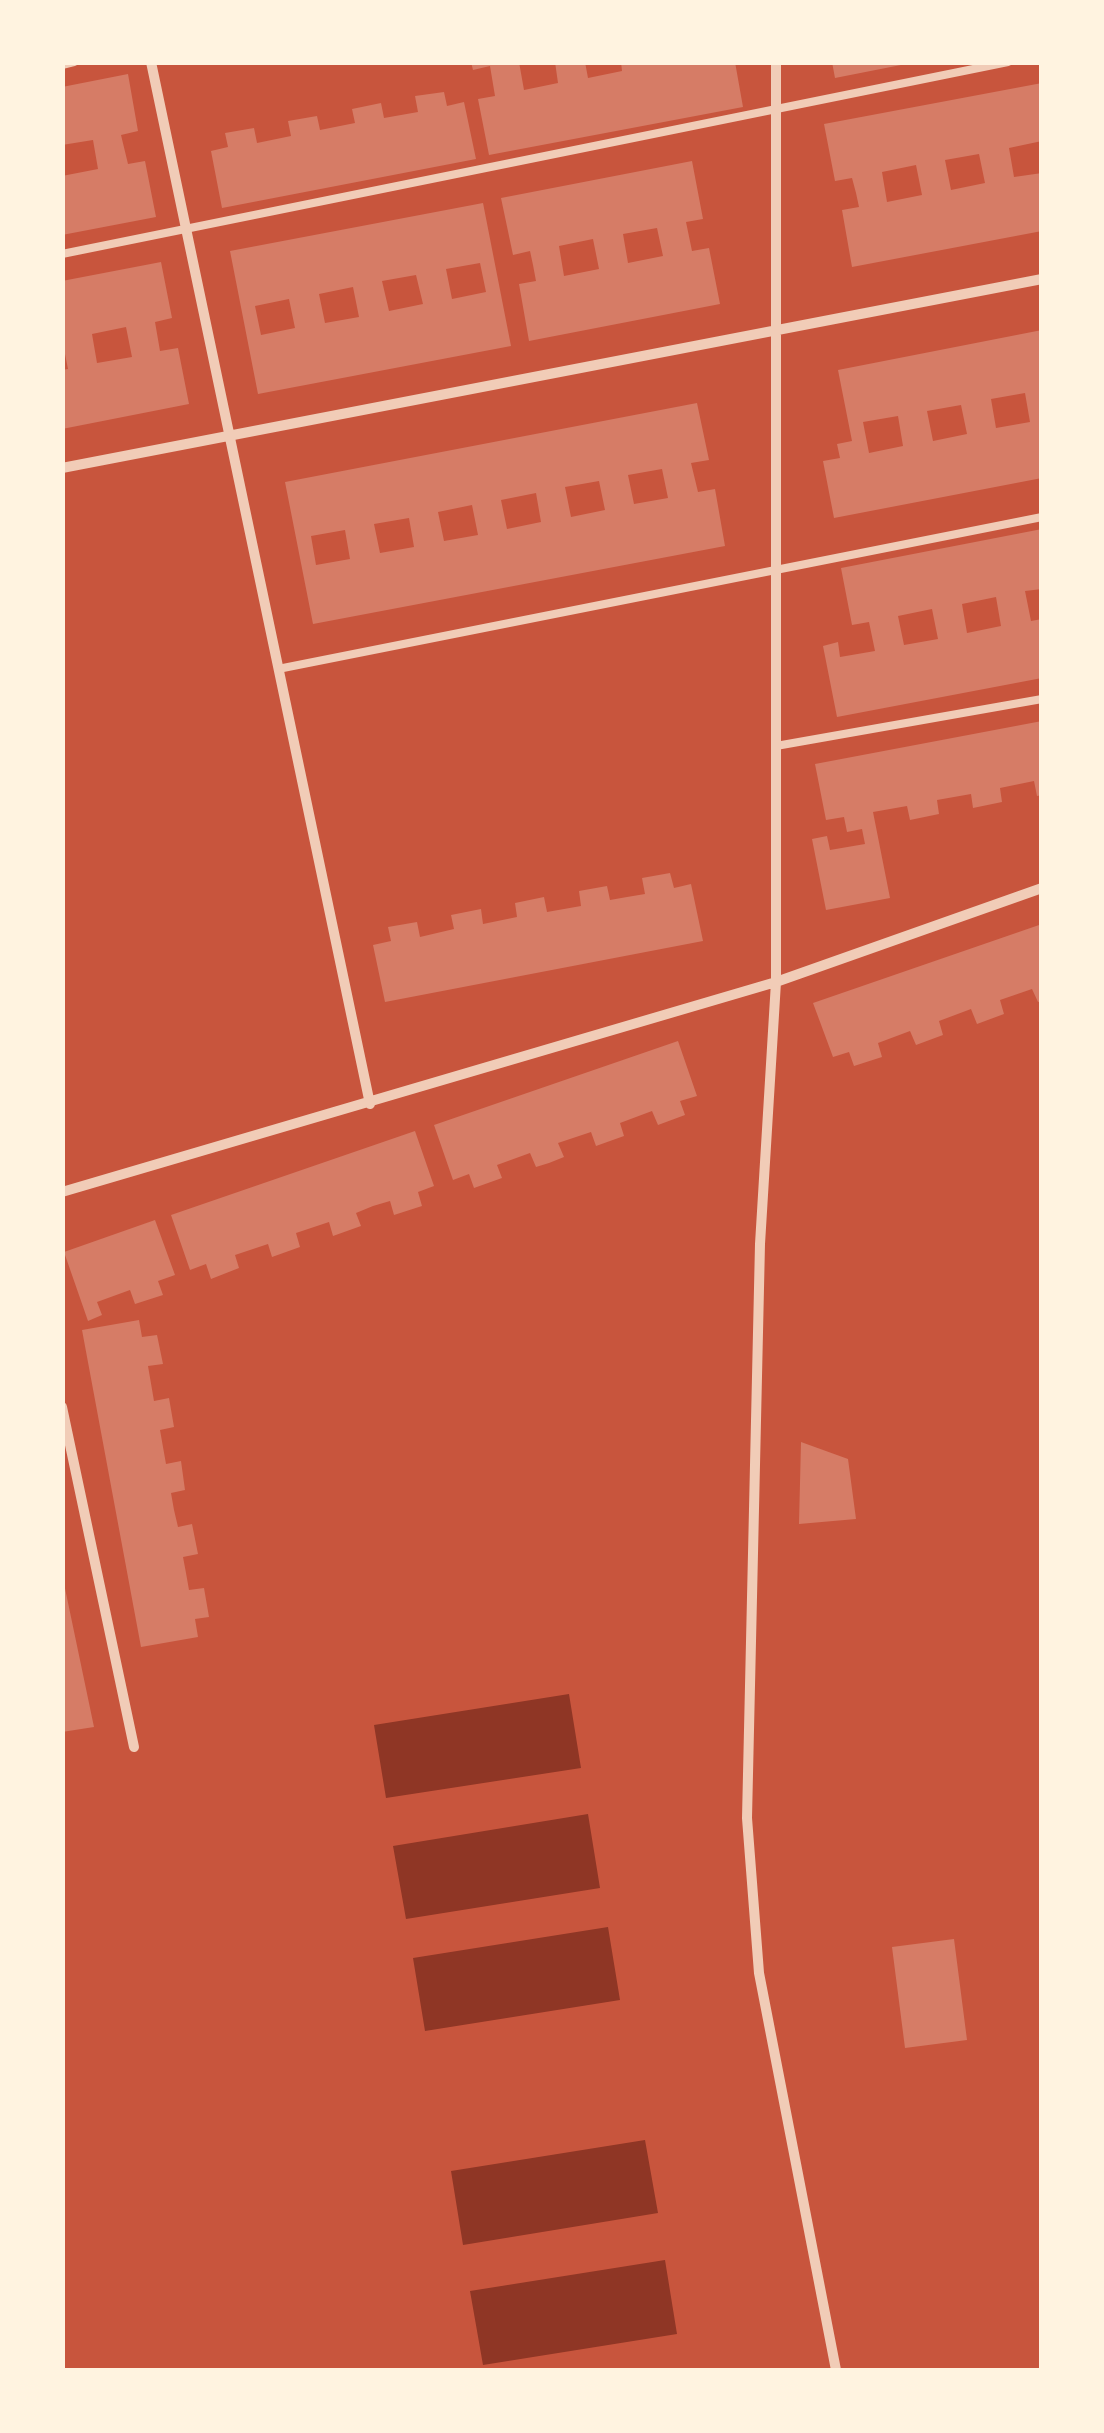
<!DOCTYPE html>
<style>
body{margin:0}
#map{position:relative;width:1104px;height:2433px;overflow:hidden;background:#c8553d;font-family:"PT Sans",sans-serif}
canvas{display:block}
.frame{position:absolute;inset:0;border:65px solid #fff3e0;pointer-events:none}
</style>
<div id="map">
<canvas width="1104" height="2433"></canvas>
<div class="frame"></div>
</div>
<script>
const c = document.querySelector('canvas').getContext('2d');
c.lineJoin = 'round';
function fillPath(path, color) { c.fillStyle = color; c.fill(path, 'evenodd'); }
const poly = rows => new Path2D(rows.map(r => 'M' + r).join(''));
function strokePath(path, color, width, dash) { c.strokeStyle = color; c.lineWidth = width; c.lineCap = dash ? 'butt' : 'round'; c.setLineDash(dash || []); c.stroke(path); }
const water = poly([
 [569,1694,581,1768,386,1798,374,1725],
 [588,1814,600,1888,406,1919,393,1846],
 [608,1927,620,2000,425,2031,413,1958],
 [645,2140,658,2213,463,2245,451,2171],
 [665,2260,677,2334,483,2365,470,2291]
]);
const building = poly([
 [471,62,519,62,524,90,558,83,555,62,585,62,588,78,622,71,621,62,651,62,652,65,735,62,743,107,489,155,478,99,495,96,490,66,473,70],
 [832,62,906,62,906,64,835,78],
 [128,74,138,131,121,135,128,164,145,161,156,217,62,235,62,176,98,169,93,140,62,145,62,87],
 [1042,83,1042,141,1009,148,1014,177,1042,173,1042,231,852,267,842,210,859,207,856,193,852,178,835,181,824,124],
 [979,154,985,183,951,190,945,160],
 [916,165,922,195,887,202,882,172],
 [444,92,447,106,464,102,476,159,222,208,211,151,228,147,225,133,254,128,257,143,291,136,288,121,317,116,320,130,355,123,352,109,381,103,384,118,418,112,415,96],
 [692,161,703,219,686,222,692,251,709,248,720,304,529,341,519,284,536,281,533,265,530,251,513,255,501,198],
 [657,228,663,256,628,263,623,234],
 [593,239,599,269,564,276,559,246],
 [483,203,511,346,258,394,230,251],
 [480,263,486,292,452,299,446,269],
 [416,275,423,304,389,311,382,281],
 [353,287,359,317,325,323,319,294],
 [289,299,295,328,261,335,255,306],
 [161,262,172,318,155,322,160,351,178,348,189,404,62,429,62,370,68,369,62,339,62,281],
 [126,327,132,357,97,363,92,334],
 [1042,330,1042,478,834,518,823,461,840,458,837,444,852,441,838,370],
 [1025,393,1030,422,996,428,991,399],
 [961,405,967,434,933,441,927,411],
 [898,416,903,446,869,453,863,422],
 [697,403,709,460,691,463,698,492,715,489,725,546,313,624,285,482],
 [662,469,668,498,634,504,628,475],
 [599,481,605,510,571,517,565,487],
 [536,493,541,522,507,529,501,500],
 [472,505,478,535,444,541,438,512],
 [409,518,414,547,380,553,374,524],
 [345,530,350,559,316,565,311,536],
 [1042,529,1042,589,1025,591,1031,621,1042,619,1042,678,837,717,823,646,838,642,840,657,875,651,869,622,852,625,841,568],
 [996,597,1001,626,967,633,962,604],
 [932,609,938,639,904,645,898,616],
 [1042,721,1042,795,1037,796,1034,781,1000,788,1002,802,973,808,971,794,937,800,939,814,910,820,907,806,873,812,890,898,826,910,812,839,827,836,830,850,865,844,862,829,847,832,844,817,826,820,815,764],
 [670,873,674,888,691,884,703,941,385,1002,373,945,391,941,388,927,417,922,420,937,454,929,451,915,481,909,483,924,517,917,515,903,544,897,547,912,581,906,579,891,607,886,610,900,627,897,645,894,642,878],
 [1042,924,1042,1001,1038,1002,1032,989,1000,1000,1004,1014,977,1024,971,1009,939,1021,943,1035,916,1045,910,1031,878,1043,882,1057,854,1066,849,1052,833,1057,813,1003],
 [678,1041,697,1096,680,1101,685,1115,658,1125,652,1111,620,1123,624,1136,596,1146,591,1132,558,1143,564,1157,549,1163,536,1167,530,1153,497,1165,502,1178,474,1188,469,1174,453,1180,434,1125],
 [415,1131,434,1186,418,1192,422,1206,394,1215,390,1201,373,1206,356,1213,361,1226,333,1236,329,1222,296,1233,300,1247,272,1257,268,1244,235,1255,239,1268,211,1279,206,1264,190,1270,171,1215],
 [155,1220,175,1275,158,1281,163,1295,135,1304,130,1290,97,1302,102,1315,88,1321,64,1252],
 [139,1320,142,1337,157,1335,163,1364,148,1366,154,1401,169,1398,174,1427,160,1430,166,1464,181,1461,185,1490,171,1493,174,1510,178,1527,192,1524,198,1554,183,1557,186,1573,189,1590,204,1588,209,1617,195,1619,198,1637,141,1647,82,1330],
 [801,1442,848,1459,856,1519,799,1524],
 [62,1574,94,1727,62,1732],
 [954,1939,967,2040,905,2048,892,1947]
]);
const service = poly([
 [62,65,74,62],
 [62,254,1008,62],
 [278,669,1042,517],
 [776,746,1042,699]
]);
const minor = poly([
 [151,62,370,1104],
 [776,62,776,982,760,1244,747,1818,759,1973,836,2370],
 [62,468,1042,279],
 [62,1192,776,982,1042,888],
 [62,1407,134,1747]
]);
fillPath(water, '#8f3625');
fillPath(building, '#d67c66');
strokePath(service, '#f1ccb7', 8);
strokePath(minor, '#f1ccb7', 10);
</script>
